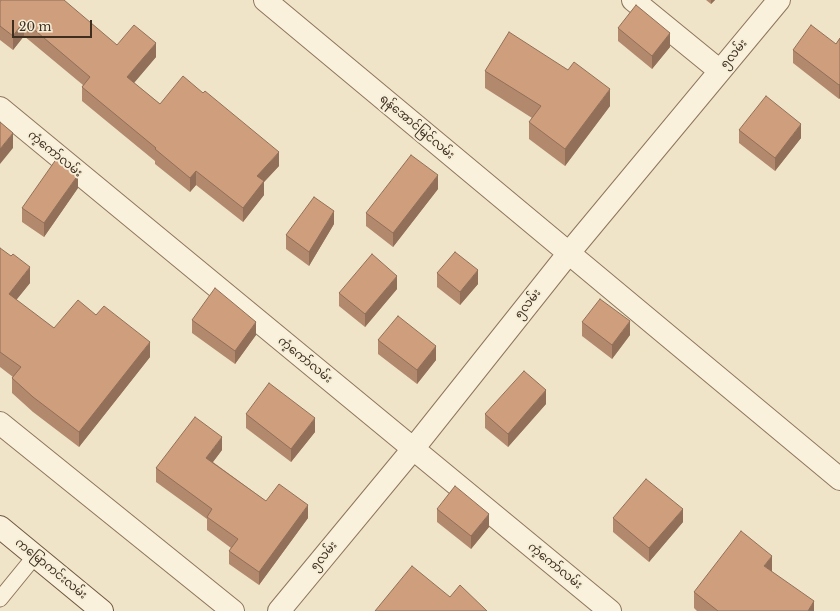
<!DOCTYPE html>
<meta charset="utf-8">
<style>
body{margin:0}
#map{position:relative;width:840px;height:611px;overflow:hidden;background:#f0e4c8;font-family:"Libre Baskerville",serif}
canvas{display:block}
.scale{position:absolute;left:12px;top:20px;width:80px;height:18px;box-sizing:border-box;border:2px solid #3d2e20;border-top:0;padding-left:5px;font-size:12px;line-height:14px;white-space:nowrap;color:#3d2e20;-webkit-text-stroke:3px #f7eed8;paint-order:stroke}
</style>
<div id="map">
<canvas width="840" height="611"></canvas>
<div class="scale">20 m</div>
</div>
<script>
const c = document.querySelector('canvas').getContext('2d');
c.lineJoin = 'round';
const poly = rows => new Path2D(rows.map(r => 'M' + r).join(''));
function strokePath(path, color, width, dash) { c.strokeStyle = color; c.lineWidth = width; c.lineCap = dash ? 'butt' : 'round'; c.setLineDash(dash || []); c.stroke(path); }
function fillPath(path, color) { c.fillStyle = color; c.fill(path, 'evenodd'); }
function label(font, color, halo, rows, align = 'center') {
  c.font = font + ' "Libre Baskerville","Noto Sans Myanmar",serif'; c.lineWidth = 4; c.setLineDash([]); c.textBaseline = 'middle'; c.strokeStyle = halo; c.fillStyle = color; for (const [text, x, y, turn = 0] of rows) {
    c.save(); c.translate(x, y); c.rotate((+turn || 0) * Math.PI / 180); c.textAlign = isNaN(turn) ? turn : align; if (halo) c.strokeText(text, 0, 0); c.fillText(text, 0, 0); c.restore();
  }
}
const service = poly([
 [0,599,35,556]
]);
const minor = poly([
 [265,0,840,479],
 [633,0,720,71],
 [0,108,610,611],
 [0,423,233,611],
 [279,611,413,449,568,254,779,0]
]);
const secondary = poly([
 [0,527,102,611]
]);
const wall = poly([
 [706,0,715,0,711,4],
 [0,2,117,45,156,57,134,83,160,104,279,166,264,182,264,195,243,222,196,185,190,192,155,164,155,161,82,101,82,87,83,85,24,36,13,50,0,40],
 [618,28,670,47,652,69,618,41],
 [840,38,840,98,839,99,793,63,793,50,836,44],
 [485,71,610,106,565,166,529,139,529,122,532,118,485,88],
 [739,130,801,138,775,171,739,143],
 [78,188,44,237,22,222,22,208],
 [438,189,393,247,366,226,366,213],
 [334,224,309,266,286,249,286,235],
 [0,248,30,283,16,300,54,328,96,315,150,357,79,447,33,412,12,393,12,378,13,377,0,367],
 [437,273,478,284,460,305,437,287],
 [397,289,365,327,339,306,339,293],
 [192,320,256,335,235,364,192,333],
 [582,322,630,335,612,359,582,336],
 [378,340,436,360,417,384,378,354],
 [546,404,508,447,485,428,485,414],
 [246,414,315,432,291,462,246,428],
 [222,450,213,462,266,501,308,518,259,585,229,564,229,551,231,548,207,530,207,519,156,482,156,468],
 [437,509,489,527,471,549,437,522],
 [613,518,683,522,649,562,613,532],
 [694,592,814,611,697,611,694,608]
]);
const shadedWall = poly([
 [711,0,715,0,711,4],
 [24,21,24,36,13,50,13,36],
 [670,33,670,47,652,69,652,56],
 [156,43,156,57,127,91,127,77],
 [840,84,840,98,839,99,839,85],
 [610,89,610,106,565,166,565,149],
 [801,124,801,138,775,171,775,158],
 [13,133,13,148,0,164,0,149],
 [279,152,279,166,264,182,264,195,243,222,243,208,257,176],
 [196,171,196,185,190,192,190,178],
 [78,175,78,188,44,237,44,223],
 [438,175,438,189,393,247,393,233],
 [334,211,334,224,309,266,309,252],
 [30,267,30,283,9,309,9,294],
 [478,270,478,284,460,305,460,292],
 [397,276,397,289,365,327,365,314],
 [630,321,630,335,612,359,612,345],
 [256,322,256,335,235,364,235,351],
 [150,342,150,357,79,447,79,432],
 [436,346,436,360,417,384,417,370],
 [546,390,546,404,508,447,508,434],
 [315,418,315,432,291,462,291,449],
 [222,437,222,450,206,471,206,458],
 [308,505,308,518,259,585,259,572],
 [683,509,683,522,649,562,649,548],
 [489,514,489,527,471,549,471,536],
 [772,556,772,572,764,566],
 [814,601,814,611,808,611]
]);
const building = poly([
 [1,0,64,0,117,45,134,25,156,43,127,77,160,104,183,76,203,93,205,91,279,152,257,176,264,181,243,208,196,171,190,178,155,149,156,148,82,87,90,77,24,21,13,36,0,26,0,2,1,0],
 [636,5,670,33,652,56,618,28,636,5],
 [811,25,836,44,840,38,840,84,839,85,793,50,811,25],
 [509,32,568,70,574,62,610,89,565,149,529,122,541,106,485,71,509,32],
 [766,96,801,124,775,158,739,130,766,96],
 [0,122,13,133,0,149,0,122],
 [411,155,438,175,393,233,366,213,411,155],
 [57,158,78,175,44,223,22,208,57,158],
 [314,197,334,211,309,252,286,235,314,197],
 [0,248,11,256,13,254,30,267,9,294,54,328,78,300,96,315,104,306,150,342,79,432,33,397,12,378,21,367,0,352,0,248],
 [455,252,478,270,460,292,437,273,455,252],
 [372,254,397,276,365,314,339,293,372,254],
 [215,288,256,322,235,351,192,320,215,288],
 [600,299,630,321,612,345,582,322,600,299],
 [398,316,436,346,417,370,378,340,398,316],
 [524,371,546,390,508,434,485,414,524,371],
 [269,383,315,418,291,449,246,414,269,383],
 [195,417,222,437,206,458,266,501,279,484,308,505,259,572,229,551,238,539,207,517,212,509,156,468,195,417],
 [646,479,683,509,649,548,613,518,646,479],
 [455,486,489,514,471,536,437,509,455,486],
 [741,531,772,556,764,566,814,601,808,611,718,611,694,592,741,531],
 [412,566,450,597,460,585,487,611,375,611,412,566]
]);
const streetNames = [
 ["၅လမ်း",734,54,-50],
 ["ရန်အောင်မြင်လမ်း",417,127,40],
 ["ကံ့ကော်လမ်း",55,154,39],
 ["၅လမ်း",528,304,-52],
 ["ကံ့ကော်လမ်း",305,360,39],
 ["၅လမ်း",324,556,-50],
 ["ကံ့ကော်လမ်း",555,566,39],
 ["ကမြောကင်းလမ်း",51,569,39]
];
strokePath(service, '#8d765c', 17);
strokePath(minor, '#8d765c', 24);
strokePath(secondary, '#6f573f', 24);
strokePath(service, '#faf1dc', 15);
strokePath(minor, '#faf1dc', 22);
strokePath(secondary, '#faf1dc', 22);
fillPath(wall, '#b2896c');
fillPath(shadedWall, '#916f58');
fillPath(building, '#cf9f7d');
strokePath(building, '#916f58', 1);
label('12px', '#3d2e20', '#f7eed8', streetNames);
</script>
